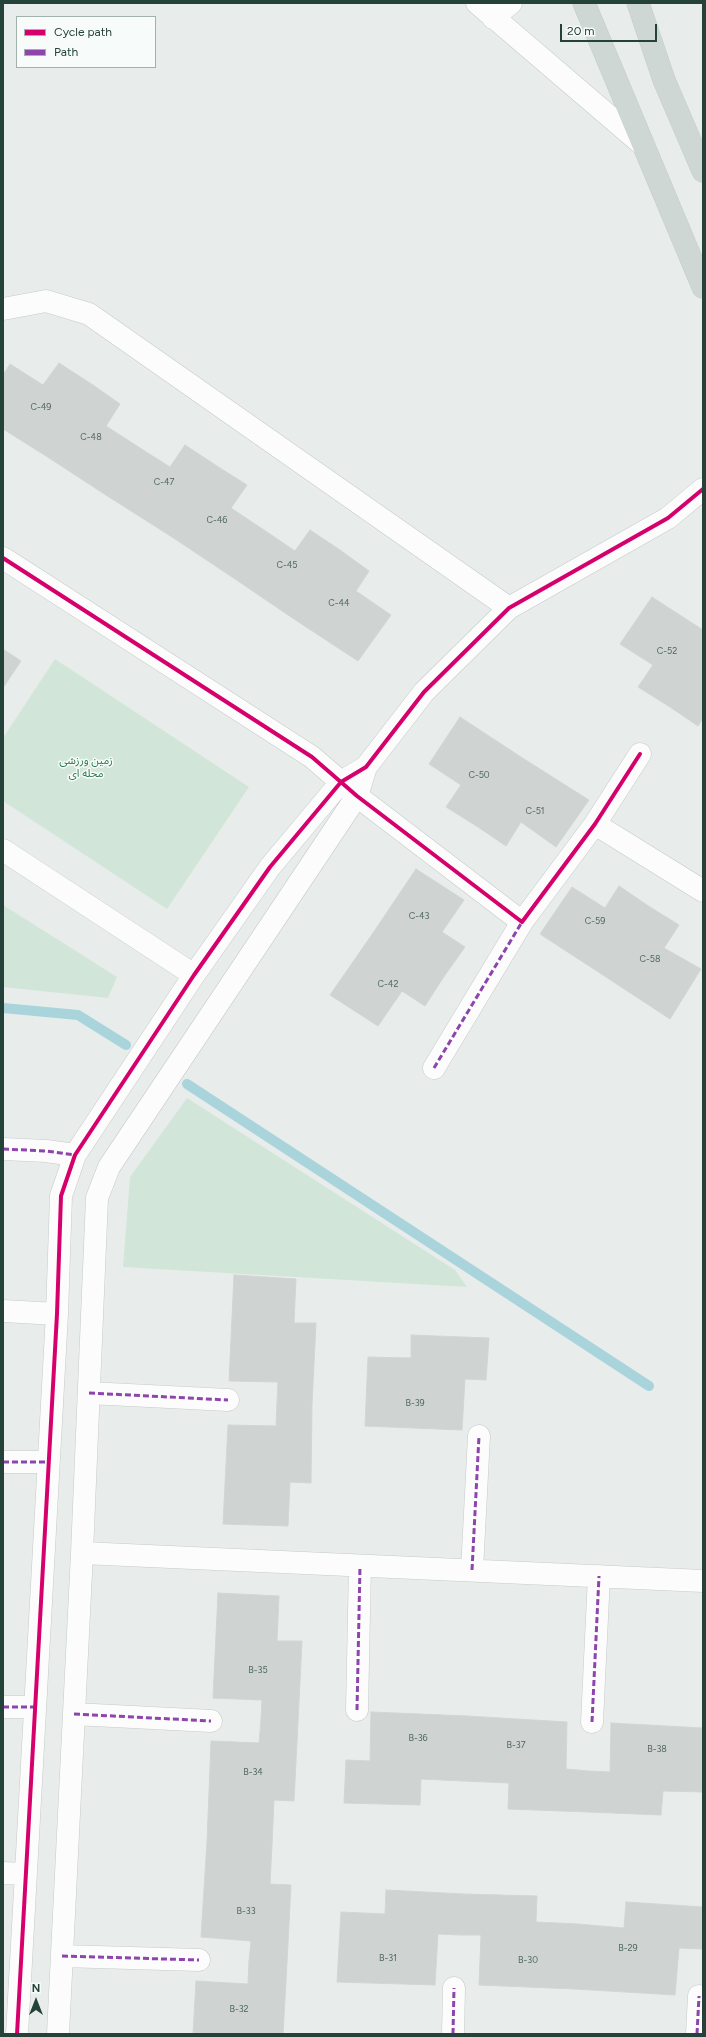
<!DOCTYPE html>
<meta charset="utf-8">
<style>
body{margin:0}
#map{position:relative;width:706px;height:2037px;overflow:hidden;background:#e8edeb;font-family:Figtree,sans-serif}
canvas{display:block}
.frame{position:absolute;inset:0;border:4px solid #24423a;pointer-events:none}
.legend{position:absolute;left:16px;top:16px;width:140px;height:52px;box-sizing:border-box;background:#f7fbf9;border:1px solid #a3b1ad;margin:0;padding:5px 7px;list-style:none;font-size:12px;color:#24423a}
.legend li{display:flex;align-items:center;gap:8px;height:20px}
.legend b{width:20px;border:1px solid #a3b1ad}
.north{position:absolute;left:16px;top:1981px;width:40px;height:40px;-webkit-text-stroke:3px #f7fbf9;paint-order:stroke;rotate:0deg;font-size:11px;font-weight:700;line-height:16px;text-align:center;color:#24423a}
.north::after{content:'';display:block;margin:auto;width:14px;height:18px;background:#24423a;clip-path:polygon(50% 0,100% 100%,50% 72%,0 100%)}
.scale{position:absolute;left:560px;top:24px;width:97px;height:18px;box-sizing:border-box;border:2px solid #24423a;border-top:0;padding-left:5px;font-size:12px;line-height:14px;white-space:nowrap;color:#24423a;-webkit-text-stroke:3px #f7fbf9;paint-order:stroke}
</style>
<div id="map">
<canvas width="706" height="2037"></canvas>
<div class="frame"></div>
<ul class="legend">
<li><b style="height:5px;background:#d6006c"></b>Cycle path</li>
<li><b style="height:5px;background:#8e44ad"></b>Path</li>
</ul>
<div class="north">N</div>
<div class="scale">20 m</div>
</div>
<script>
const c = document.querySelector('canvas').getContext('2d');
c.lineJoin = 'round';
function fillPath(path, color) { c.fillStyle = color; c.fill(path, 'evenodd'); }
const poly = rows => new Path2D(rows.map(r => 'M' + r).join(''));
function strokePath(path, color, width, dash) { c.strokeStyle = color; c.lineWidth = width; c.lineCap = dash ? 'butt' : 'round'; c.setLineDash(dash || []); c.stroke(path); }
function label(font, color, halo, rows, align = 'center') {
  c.font = font + ' Figtree,"Noto Sans Arabic",sans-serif'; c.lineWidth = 3; c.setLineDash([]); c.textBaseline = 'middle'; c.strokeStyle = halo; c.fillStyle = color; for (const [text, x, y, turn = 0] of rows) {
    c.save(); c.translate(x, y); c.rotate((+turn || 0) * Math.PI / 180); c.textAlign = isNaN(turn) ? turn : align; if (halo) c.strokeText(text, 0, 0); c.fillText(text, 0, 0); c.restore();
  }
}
const green = poly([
 [55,659,249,787,167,909,3,801,3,738],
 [3,905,117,977,108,998,3,987],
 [187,1098,455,1270,467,1287,123,1267,130,1177]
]);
const stream = poly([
 [3,1008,78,1015,126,1045],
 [187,1084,649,1386]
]);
const building = poly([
 [59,363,93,385,46,456,3,429,3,375,10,364,43,385,59,363],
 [93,385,120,404,106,426,140,448,109,497,46,456,93,385],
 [185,445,220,468,172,537,109,497,140,448,170,467,185,445],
 [220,468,247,485,231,508,267,532,235,579,172,537,220,468],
 [310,530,340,550,294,619,235,579,267,532,295,551,310,530],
 [340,550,369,571,356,591,391,615,358,661,294,619,340,550],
 [652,597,703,630,703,658,670,707,638,687,653,665,620,644,652,597],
 [3,649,21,661,3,688,3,649],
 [703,658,703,718,698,726,670,707,703,658],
 [460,717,524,759,478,827,446,807,461,785,429,764,460,717],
 [524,759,589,800,556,847,521,822,506,846,478,827,524,759],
 [416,869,464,900,442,932,465,947,443,978,373,933,416,869],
 [619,886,650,907,606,977,540,934,572,887,605,908,619,886],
 [650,907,679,925,664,948,701,969,670,1019,606,977,650,907],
 [373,933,443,978,425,1006,402,991,378,1026,330,995,373,933],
 [234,1275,296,1279,294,1323,316,1323,312,1404,277,1403,278,1382,229,1381,234,1275],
 [411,1335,489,1338,486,1380,465,1379,462,1430,365,1426,368,1357,411,1358,411,1335],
 [277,1403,312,1404,311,1483,290,1482,288,1526,223,1524,228,1425,276,1426,277,1403],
 [218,1593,279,1596,277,1641,302,1641,298,1722,261,1720,262,1700,213,1698,218,1593],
 [371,1712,467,1716,463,1781,421,1779,420,1805,344,1803,346,1760,370,1761,371,1712],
 [467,1716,567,1722,566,1769,589,1771,588,1812,508,1809,509,1783,463,1781,467,1716],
 [261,1720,298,1722,294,1801,274,1800,272,1845,207,1842,211,1741,259,1743,261,1720],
 [611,1723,703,1728,703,1792,663,1791,661,1815,588,1812,589,1771,610,1772,611,1723],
 [207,1842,272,1845,270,1884,291,1885,287,1963,249,1961,251,1941,201,1937,207,1842],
 [386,1890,463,1894,460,1935,438,1934,435,1985,337,1982,341,1912,385,1914,386,1890],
 [463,1894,537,1896,536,1922,578,1924,575,1989,479,1985,481,1935,460,1935,463,1894],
 [626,1902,703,1907,702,1949,679,1948,675,1995,575,1989,578,1924,624,1928,626,1902],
 [249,1961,287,1963,283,2034,193,2034,196,1981,248,1984,249,1961]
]);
const minor = poly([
 [477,3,644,146],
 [493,18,511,3],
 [3,309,46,301,89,314,509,608],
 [3,558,312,757,357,796,522,922,595,824,640,754],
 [595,824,703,891],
 [3,850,194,975],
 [434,1068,522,922],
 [3,1149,46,1151,75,1155],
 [3,1311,57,1314],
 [89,1393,228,1400],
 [3,1462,48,1462],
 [82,1553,703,1581],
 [472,1570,479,1436],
 [3,1707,34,1707],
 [357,1710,360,1566],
 [74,1714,211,1721],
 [592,1722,599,1576],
 [3,1873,25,1874],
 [62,1956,199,1960],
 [17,2034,57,1314,61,1196,75,1155,194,975,270,867,341,782,366,767,424,692,509,608,668,518,703,489],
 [58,2034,82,1553,97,1198,109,1167,357,796,366,767],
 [453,2034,454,1988],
 [697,2034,699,1996]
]);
const major = poly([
 [584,3,703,287],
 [638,3,664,80,703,171]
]);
const quiet = poly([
 [434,1068,522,922],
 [3,1149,46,1151,75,1155],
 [89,1393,228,1400],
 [3,1462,48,1462],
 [472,1570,479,1436],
 [3,1707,34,1707],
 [357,1710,360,1566],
 [74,1714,211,1721],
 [592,1722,599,1576],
 [62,1956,199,1960],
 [453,2034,454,1988],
 [697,2034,699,1996]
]);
const cycleway = poly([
 [3,558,312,757,357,796,522,922,595,824,640,754],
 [17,2034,57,1314,61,1196,75,1155,194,975,270,867,341,782,366,767,424,692,509,608,668,518,703,489]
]);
const numberNames = [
 ["C-49",41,407],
 ["C-48",91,437],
 ["C-47",164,482],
 ["C-46",217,520],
 ["C-45",287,565],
 ["C-44",339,603],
 ["C-52",667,651],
 ["C-50",479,775],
 ["C-51",535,811],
 ["C-43",419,916],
 ["C-59",595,921],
 ["C-58",650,959],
 ["C-42",388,984],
 ["B-39",415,1403],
 ["B-35",258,1670],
 ["B-36",418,1738],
 ["B-37",516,1745],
 ["B-38",657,1749],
 ["B-34",253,1772],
 ["B-33",246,1911],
 ["B-29",628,1948],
 ["B-31",388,1958],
 ["B-30",528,1960],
 ["B-32",239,2009]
];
const parkNames = [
 ["زمین ورزشی",86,761],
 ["محله ای",86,774]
];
fillPath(green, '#d1e6d8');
strokePath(stream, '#a9d4db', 10);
fillPath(building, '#cfd4d2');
strokePath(building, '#d1d6d4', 1);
strokePath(minor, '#c5cac8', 23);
strokePath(major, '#c3ccc9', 23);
strokePath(minor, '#fcfcfc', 22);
strokePath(major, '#cfd7d5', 22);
strokePath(quiet, '#8e44ad', 3, [6, 3]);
strokePath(cycleway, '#d6006c', 4);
label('9px', '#506761', null, numberNames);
label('11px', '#2d7a4b', '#f7fbf9', parkNames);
</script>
